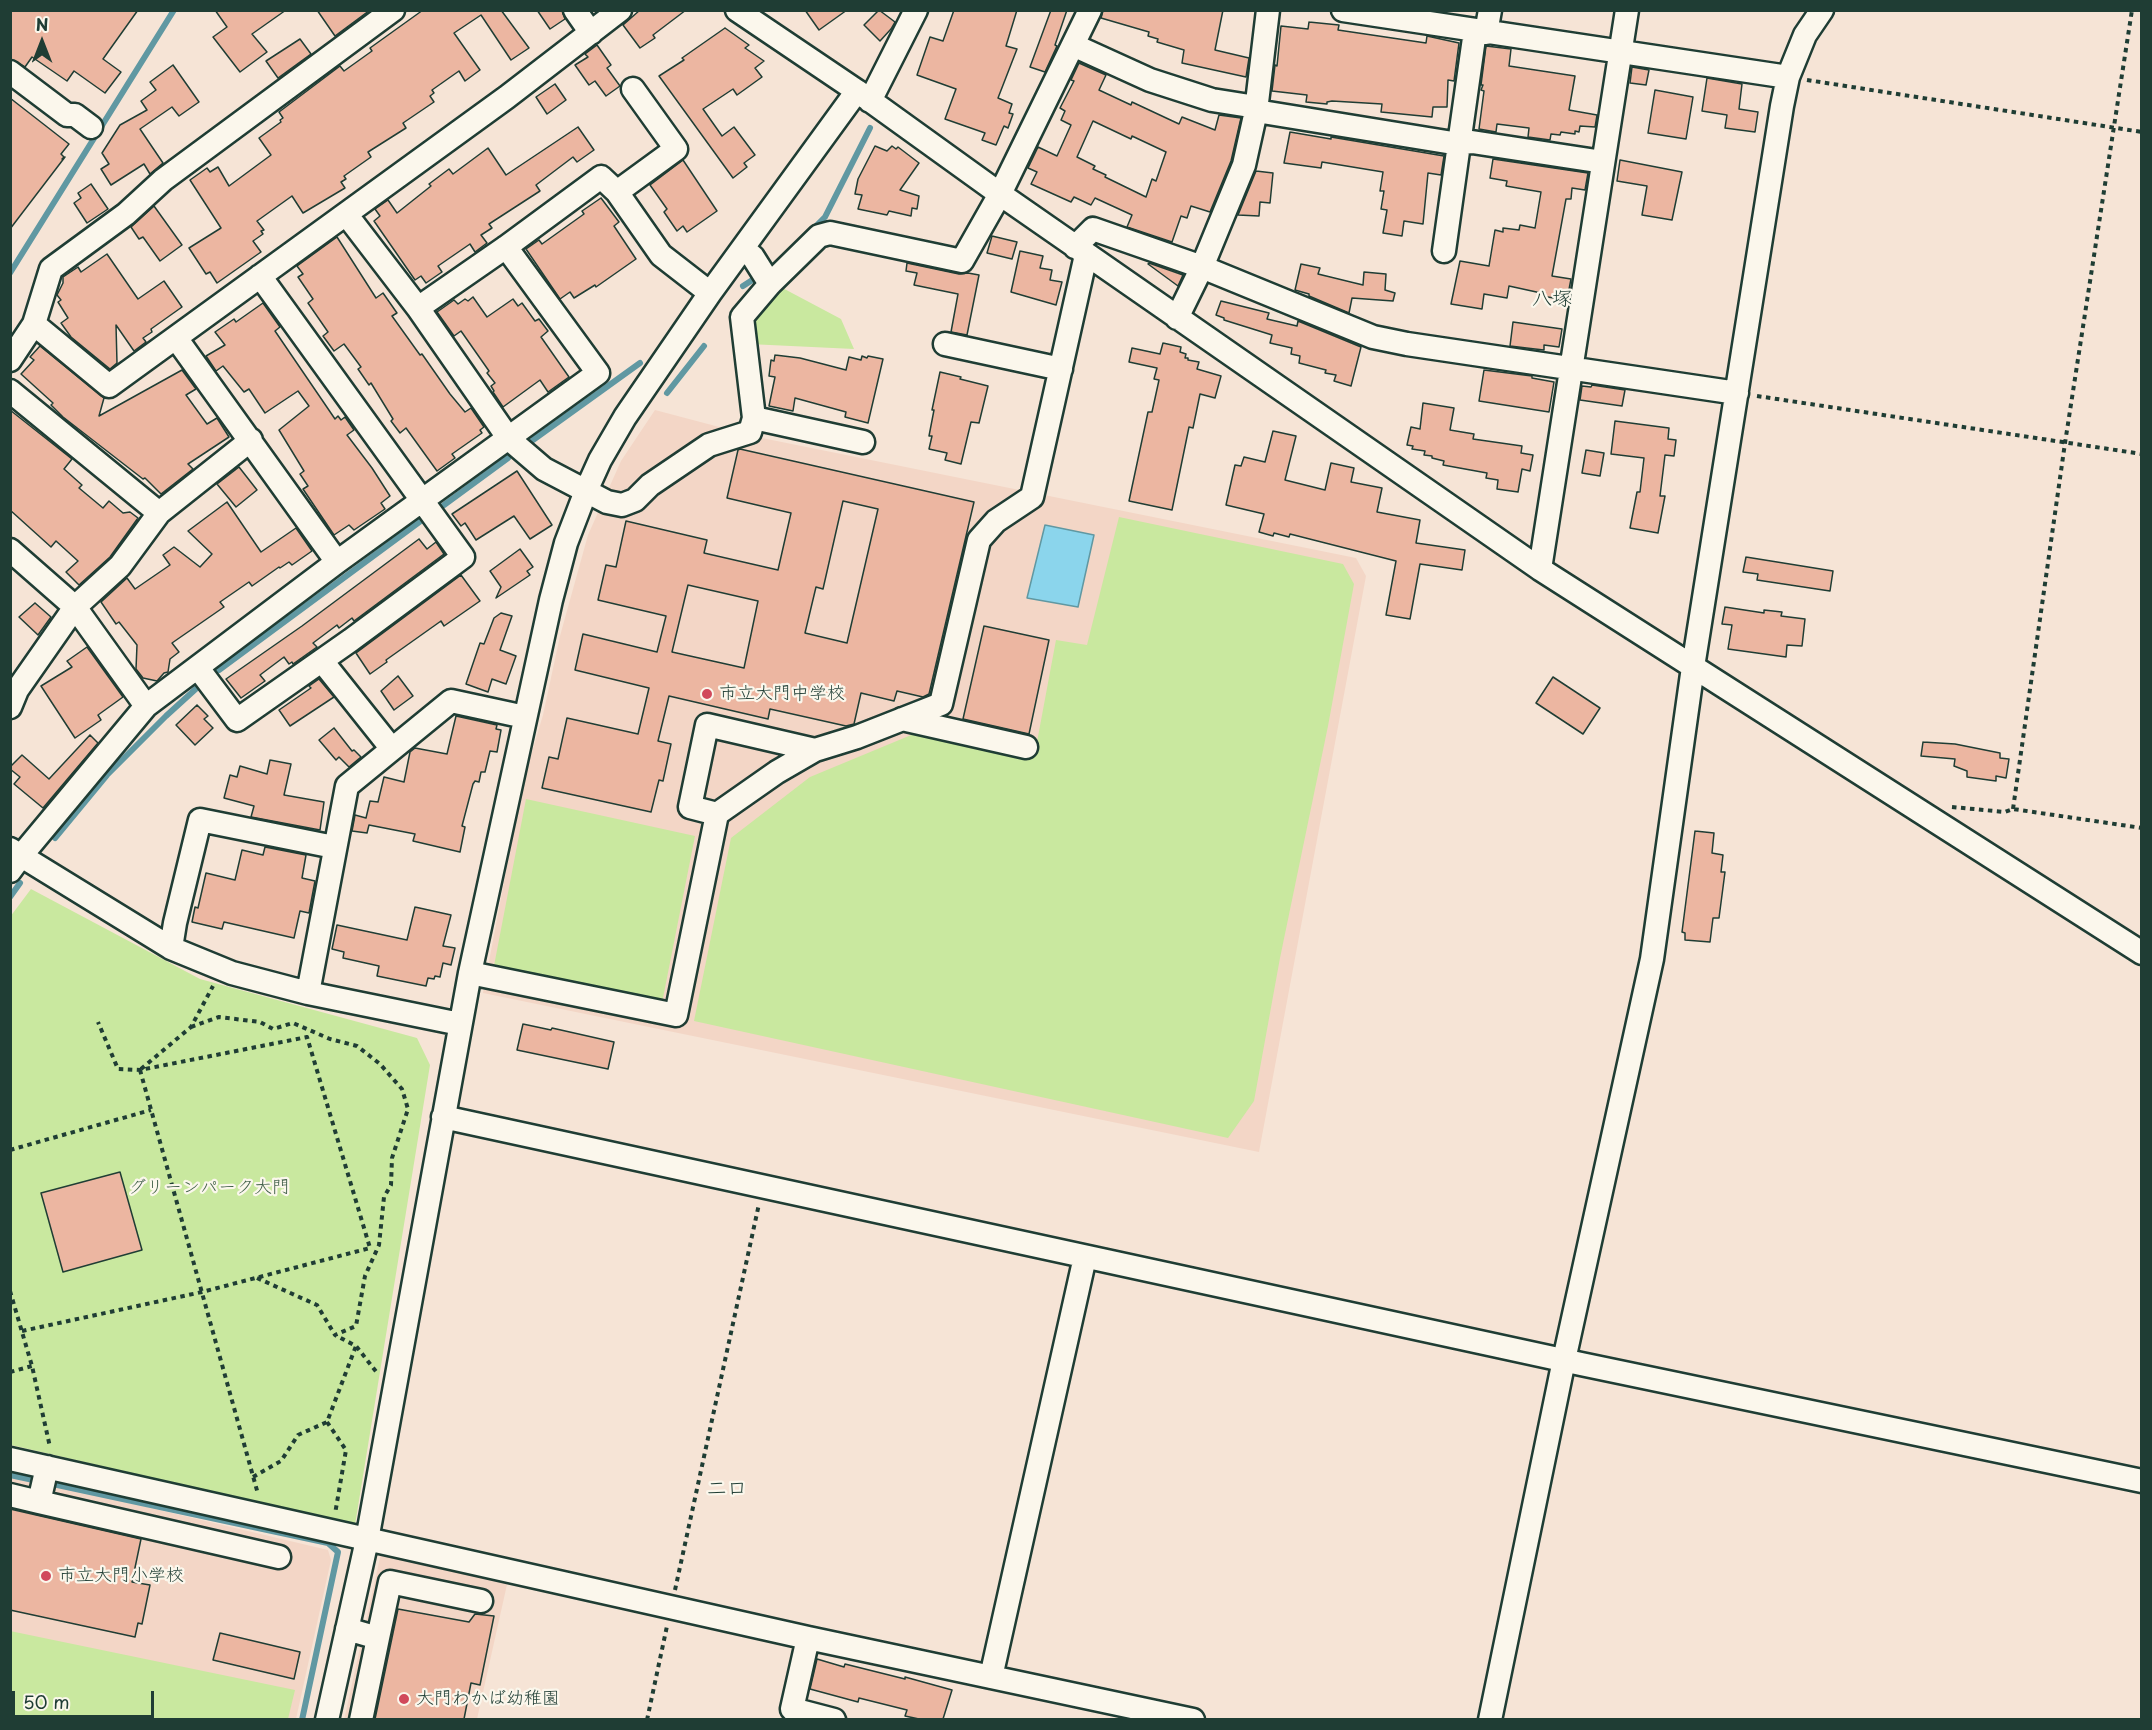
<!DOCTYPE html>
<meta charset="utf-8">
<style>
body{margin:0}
#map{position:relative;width:2152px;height:1730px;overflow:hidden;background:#f6e4d6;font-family:"Playpen Sans",sans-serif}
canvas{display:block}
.frame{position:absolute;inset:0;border:12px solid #1f3d34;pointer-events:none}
.north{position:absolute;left:12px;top:12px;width:60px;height:60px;-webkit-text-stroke:4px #fbf7ec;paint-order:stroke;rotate:0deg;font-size:16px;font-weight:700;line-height:24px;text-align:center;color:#1f3d34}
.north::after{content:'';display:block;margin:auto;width:21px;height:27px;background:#1f3d34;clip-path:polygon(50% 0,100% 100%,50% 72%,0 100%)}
.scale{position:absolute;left:12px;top:1691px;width:142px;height:27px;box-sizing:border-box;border:3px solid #1f3d34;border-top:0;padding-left:8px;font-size:18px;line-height:21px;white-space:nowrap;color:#1f3d34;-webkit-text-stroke:4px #fbf7ec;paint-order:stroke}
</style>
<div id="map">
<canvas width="2152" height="1730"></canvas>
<div class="frame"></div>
<div class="north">N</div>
<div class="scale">50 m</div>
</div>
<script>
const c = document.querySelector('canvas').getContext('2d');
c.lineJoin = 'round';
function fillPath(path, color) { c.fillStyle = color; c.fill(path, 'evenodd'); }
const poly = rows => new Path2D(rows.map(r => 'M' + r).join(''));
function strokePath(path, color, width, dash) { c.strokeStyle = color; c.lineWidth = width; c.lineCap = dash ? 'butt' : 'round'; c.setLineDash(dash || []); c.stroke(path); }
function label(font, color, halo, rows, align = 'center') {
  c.font = font + ' "Playpen Sans","Klee One",sans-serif'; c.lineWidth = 4.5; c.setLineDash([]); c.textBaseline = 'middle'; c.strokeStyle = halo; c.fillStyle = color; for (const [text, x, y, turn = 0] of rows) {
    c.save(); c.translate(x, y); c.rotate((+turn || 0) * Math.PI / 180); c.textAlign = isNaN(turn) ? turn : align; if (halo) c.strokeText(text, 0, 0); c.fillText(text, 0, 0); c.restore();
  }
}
const built = poly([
 [655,410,757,437,1356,558,1366,576,1259,1152,483,993,523,782,543,715,560,636,588,535,621,461],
 [11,1475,328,1550,331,1560,296,1719,11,1720],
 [381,1553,508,1580,477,1719,344,1720]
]);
const green = poly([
 [775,284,841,319,854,349,749,344,745,322],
 [1119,517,1343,564,1354,584,1328,726,1280,958,1254,1101,1228,1138,694,1021,731,838,810,777,916,733,1034,758,1056,640,1087,645],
 [526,799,695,836,661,1008,493,971],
 [31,889,200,979,417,1038,430,1065,355,1525,11,1445,10,917],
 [10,1631,295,1690,288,1719,11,1719]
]);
const water = poly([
 [1045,525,1094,535,1078,607,1027,598,1045,525]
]);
const stream = poly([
 [811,231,825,217,870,128],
 [10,273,174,10],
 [743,286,760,275],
 [667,393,704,346],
 [533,440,640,363],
 [444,505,508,458],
 [219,670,422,520],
 [55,838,107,775,166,716,199,686],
 [10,897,20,883],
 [10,1475,38,1481],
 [48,1483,328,1543,338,1552,302,1720]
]);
const building = poly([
 [10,10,138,10,103,59,121,72,105,93,74,71,67,81,32,57,25,67,10,59,10,10],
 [215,10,286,10,252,34,267,52,240,72,213,37,227,27,215,10],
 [317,10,370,10,335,36,317,10],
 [423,10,501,10,529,48,511,60,481,15,454,33,480,70,465,81,459,71,432,90,434,93,430,96,434,102,403,123,406,128,368,152,371,157,344,176,346,179,341,182,345,188,303,213,292,196,257,221,264,230,261,231,263,234,253,241,261,252,217,283,210,272,206,274,189,248,221,228,190,180,207,168,210,172,218,167,229,186,271,155,259,138,281,122,280,120,283,118,279,112,340,66,344,71,372,51,370,48,423,10],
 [537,10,562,10,565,19,550,29,537,10],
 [640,10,686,10,653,35,655,38,640,48,623,25,640,10],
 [805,10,847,10,819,30,805,10],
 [879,10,895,22,891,29,880,41,864,25,879,10],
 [954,10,1017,10,1006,46,1017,49,998,98,1012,104,1009,113,1013,114,1008,128,1004,126,996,145,982,140,985,133,945,119,956,89,917,75,930,37,943,41,954,10],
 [1051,10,1067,10,1055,45,1057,46,1045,72,1030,67,1051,10],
 [1103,10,1223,10,1215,50,1249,58,1246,77,1182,63,1184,50,1157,42,1158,39,1148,36,1149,32,1101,18,1103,10],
 [1309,22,1339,25,1338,30,1426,43,1427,36,1459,43,1454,81,1448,80,1447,107,1433,107,1432,117,1381,112,1382,104,1332,101,1327,102,1327,104,1306,102,1307,95,1272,91,1275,65,1277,66,1281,26,1308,29,1309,22],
 [725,28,749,45,745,48,764,61,755,68,762,77,737,95,733,89,703,109,722,136,734,127,755,155,744,163,747,167,733,178,659,76,684,60,682,58,725,28],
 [300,39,311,54,278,78,266,61,300,39],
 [597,45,611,65,607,68,620,86,606,96,595,81,589,85,575,65,588,57,585,54,597,45],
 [1486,46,1511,49,1509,66,1575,76,1569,110,1597,115,1595,127,1580,126,1579,132,1575,131,1575,134,1561,132,1560,135,1551,134,1550,140,1528,137,1529,128,1497,124,1496,132,1479,129,1484,91,1481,90,1483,85,1481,85,1486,46],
 [1079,63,1106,75,1099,90,1131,105,1132,102,1179,124,1182,117,1215,130,1219,115,1241,118,1231,161,1210,212,1191,206,1187,218,1181,216,1172,242,1127,227,1132,215,1095,198,1091,205,1074,197,1071,202,1031,184,1037,172,1028,168,1038,147,1057,156,1071,125,1061,120,1065,111,1060,108,1074,81,1071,80,1079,63],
 [1093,121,1131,139,1132,136,1166,152,1156,181,1152,179,1146,197,1105,177,1106,175,1093,169,1095,166,1077,157,1093,121],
 [173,65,199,102,179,116,172,107,140,129,163,163,150,174,144,164,111,185,101,169,109,164,102,153,120,125,147,110,141,101,156,90,150,82,173,65],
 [1632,67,1649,70,1646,85,1630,83,1632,67],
 [1707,78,1742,84,1739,109,1758,112,1755,132,1725,128,1727,115,1702,111,1707,78],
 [555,84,566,100,547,114,536,97,555,84],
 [1655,90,1693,97,1686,139,1648,133,1655,90],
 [10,98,69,144,61,154,64,157,62,159,65,157,10,229,10,98],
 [578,127,594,150,577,162,573,157,536,185,540,191,489,224,492,228,481,235,487,243,475,252,470,244,438,266,442,272,426,283,421,276,415,280,374,221,380,216,375,209,388,200,397,213,431,186,429,184,449,169,453,174,488,148,506,175,578,127],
 [1290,132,1331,139,1331,137,1444,156,1441,175,1428,173,1423,224,1404,221,1402,236,1383,233,1387,210,1381,209,1384,191,1380,191,1383,172,1322,162,1321,168,1284,163,1290,132],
 [875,146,887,151,892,146,896,149,898,147,919,163,900,190,919,196,917,209,912,208,911,216,889,211,887,215,858,209,862,195,855,194,858,179,875,146],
 [1493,159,1588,173,1585,190,1572,188,1571,199,1566,199,1552,276,1571,279,1567,300,1541,296,1541,293,1509,286,1507,298,1484,294,1482,309,1451,304,1460,261,1489,266,1495,230,1503,232,1503,228,1519,230,1520,225,1535,228,1541,192,1506,186,1507,181,1490,178,1493,159],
 [683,160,717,211,687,232,683,226,677,231,664,212,667,209,650,185,683,160],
 [1620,160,1682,172,1672,220,1642,215,1647,186,1617,181,1620,160],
 [1256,171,1273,173,1270,203,1260,202,1259,216,1238,215,1256,171],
 [91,184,108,209,87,223,74,203,81,198,78,193,91,184],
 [601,198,619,222,614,226,636,259,596,287,595,285,574,298,570,292,560,299,526,249,539,240,542,244,584,214,582,211,601,198],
 [154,206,182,245,160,261,143,237,139,239,131,227,154,206],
 [992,236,1017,242,1012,259,987,253,992,236],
 [337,237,376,298,383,293,397,313,392,316,420,355,422,354,450,394,465,412,471,408,484,427,480,430,482,433,452,454,455,458,437,471,406,428,400,433,391,421,393,419,371,383,369,385,358,369,361,367,344,344,334,351,323,336,328,332,308,303,313,299,298,277,303,274,297,266,337,237],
 [1020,251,1043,256,1040,268,1052,270,1050,280,1062,282,1056,305,1011,292,1020,251],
 [107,254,138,299,164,281,182,307,151,329,152,332,143,338,146,342,134,351,116,325,117,363,110,369,71,337,61,323,68,318,58,302,61,300,57,295,63,283,63,277,78,267,81,272,107,254],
 [907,263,959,274,968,273,979,275,967,335,951,332,958,294,914,285,917,273,906,271,907,263],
 [1149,263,1183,275,1178,286,1148,264,1149,263],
 [1301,264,1320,268,1318,274,1363,285,1364,272,1386,274,1385,290,1395,293,1393,301,1352,298,1349,313,1309,296,1309,294,1295,290,1301,264],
 [473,297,487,317,513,299,518,306,522,303,535,321,539,319,548,331,541,337,569,377,548,392,540,380,503,407,493,392,494,391,491,386,495,383,487,373,489,371,461,331,454,336,437,312,454,300,458,304,465,299,468,301,473,297],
 [1221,301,1269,313,1267,319,1297,326,1298,321,1361,347,1351,386,1334,381,1336,375,1325,373,1326,370,1299,363,1300,356,1291,354,1292,348,1270,343,1272,335,1224,320,1224,318,1216,315,1221,301],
 [263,303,280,327,275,331,335,419,338,416,341,420,345,417,354,430,347,435,372,468,390,496,381,503,385,509,354,530,349,525,334,535,303,489,308,486,300,474,304,471,279,430,309,406,298,391,265,413,249,389,244,392,223,366,216,371,206,356,225,345,215,332,234,319,236,322,263,303],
 [1513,322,1562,329,1559,347,1544,345,1544,350,1535,349,1510,346,1513,322],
 [1163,343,1181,347,1180,352,1186,354,1185,358,1188,358,1188,360,1199,362,1197,369,1221,376,1215,398,1200,394,1193,428,1189,427,1172,510,1129,501,1148,412,1152,412,1159,380,1154,379,1157,368,1129,362,1132,348,1160,354,1163,343],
 [40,346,104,398,99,416,182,370,196,389,186,395,207,424,217,418,229,437,188,464,193,469,161,494,145,478,143,479,63,417,51,405,53,403,21,374,34,360,30,357,40,346],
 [775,355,800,358,846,370,849,357,861,360,862,356,867,358,868,356,883,359,868,423,845,417,846,412,795,398,793,411,769,406,775,377,769,376,771,360,774,361,775,355],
 [1484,370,1532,376,1532,378,1554,382,1549,412,1479,401,1484,370],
 [940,372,961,377,960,379,988,386,979,423,971,422,961,464,945,460,947,453,929,449,932,436,929,436,934,410,932,410,940,372],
 [1592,385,1625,390,1622,406,1580,400,1582,386,1591,387,1592,385],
 [1423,403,1454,408,1450,430,1474,434,1473,439,1522,446,1521,453,1533,455,1530,471,1522,469,1518,492,1497,489,1498,480,1486,478,1487,473,1443,465,1444,461,1432,458,1432,456,1424,455,1425,451,1412,449,1413,446,1407,445,1411,427,1420,429,1423,403],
 [10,410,72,459,64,469,82,485,79,488,103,508,109,501,123,513,130,512,138,518,110,557,79,585,66,572,78,561,56,541,51,547,10,510,10,410],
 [1615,421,1669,428,1668,439,1676,440,1674,456,1665,455,1660,496,1665,496,1658,533,1630,528,1637,492,1640,492,1644,458,1611,454,1615,421],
 [1273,431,1296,436,1285,480,1325,490,1331,463,1354,468,1351,482,1382,488,1377,512,1420,520,1416,543,1465,550,1462,570,1420,564,1410,619,1386,615,1396,561,1290,534,1289,537,1274,533,1273,536,1259,532,1264,514,1226,505,1235,465,1241,466,1244,457,1265,462,1273,431],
 [740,449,974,502,929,694,923,697,897,691,894,701,861,693,854,724,846,726,770,709,768,719,669,696,658,741,671,744,663,781,659,780,651,812,542,788,549,757,558,759,567,718,638,734,649,688,575,670,583,634,657,652,666,616,598,600,606,565,616,567,626,521,707,540,704,553,778,570,791,513,727,498,738,450,740,449],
 [843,501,878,509,847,643,805,633,816,587,823,589,843,501],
 [688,585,758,601,744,668,672,652,688,585],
 [1586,450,1604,453,1600,476,1582,473,1586,450],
 [239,467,257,490,236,507,217,484,239,467],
 [517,471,552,525,530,539,514,516,476,540,465,523,461,526,452,514,517,471],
 [227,502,261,552,296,528,312,551,292,565,289,562,280,568,279,567,252,586,249,582,220,602,224,607,172,643,179,652,170,659,168,672,164,673,157,681,143,678,136,669,137,645,119,622,116,624,101,602,127,578,135,589,170,565,163,555,174,547,200,567,212,554,188,531,227,502],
 [419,539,427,549,436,542,444,554,354,621,352,618,339,628,337,625,313,643,317,647,293,664,292,662,289,664,284,657,260,675,265,681,241,698,226,679,302,626,419,539],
 [520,549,533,567,527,571,530,575,496,598,501,587,490,571,520,549],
 [1746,557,1833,571,1830,591,1757,580,1758,574,1743,572,1746,557],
 [461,575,480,601,444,626,441,621,386,660,387,662,370,674,356,653,461,575],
 [35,603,51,617,38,635,19,617,35,603],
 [1725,607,1764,613,1764,610,1782,612,1781,616,1805,619,1802,646,1787,645,1786,657,1728,649,1732,625,1722,624,1725,607],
 [501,613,512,616,500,650,516,656,506,684,492,679,488,692,466,684,480,643,484,644,494,618,501,613],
 [984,626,1049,640,1029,734,963,719,984,626],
 [87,647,123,697,98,715,101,720,75,738,41,686,72,667,67,661,87,647],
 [398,676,413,696,394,710,381,691,398,676],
 [1553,677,1600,708,1583,734,1536,703,1553,677],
 [319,679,334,697,290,726,279,710,311,688,309,686,319,679],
 [197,705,208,716,204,719,213,728,195,745,176,725,197,705],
 [456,716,497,725,496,729,501,730,497,752,490,751,485,772,481,772,479,782,475,781,473,784,462,826,465,827,460,852,413,841,415,834,369,825,367,833,352,831,355,815,366,818,370,801,378,802,384,777,404,782,410,752,415,748,447,754,456,716],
 [334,728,352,751,354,750,361,757,349,767,339,757,336,760,319,740,334,728],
 [90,735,98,743,43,808,14,784,20,777,10,769,10,767,22,755,49,779,90,735],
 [1923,742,1955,744,2000,753,2000,758,2009,759,2006,778,1996,776,1996,781,1967,777,1967,771,1954,766,1955,759,1921,756,1923,742],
 [270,760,291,764,284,795,324,802,320,830,251,817,254,806,224,798,230,775,237,777,240,766,267,774,270,760],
 [1695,831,1714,833,1712,853,1723,855,1721,872,1725,872,1719,918,1713,918,1710,942,1685,940,1685,933,1682,932,1695,831],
 [265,847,306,855,302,878,315,881,309,913,300,911,294,938,224,922,222,929,192,922,195,907,198,908,206,873,235,880,242,850,263,855,265,847],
 [415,907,451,915,443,946,455,948,451,965,443,963,440,977,435,976,434,979,428,978,426,986,377,976,379,966,343,958,344,952,332,949,337,925,407,940,415,907],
 [523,1024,551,1030,552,1028,614,1042,608,1069,517,1050,523,1024],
 [120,1172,142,1250,63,1272,41,1193,120,1172],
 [10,1509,141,1539,132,1582,150,1585,142,1624,138,1623,135,1637,10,1610,10,1509],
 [398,1609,469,1622,475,1614,494,1616,480,1685,471,1683,464,1719,375,1719,398,1609],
 [220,1633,300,1652,294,1679,213,1660,220,1633],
 [817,1659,844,1667,845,1664,905,1679,905,1677,952,1690,943,1719,919,1719,905,1716,907,1710,859,1698,858,1702,810,1689,817,1659]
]);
const path = poly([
 [1807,80,2142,132],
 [1757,396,2142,454],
 [1952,807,2005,812,2013,809,2142,828],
 [2013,809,2065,443,2132,10],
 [191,1027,219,1017,260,1022,273,1029,293,1023,330,1039,357,1046,380,1064,402,1089,408,1109,392,1158,391,1185,384,1197,379,1245,365,1276,356,1326,335,1335,356,1346,378,1374],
 [141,1069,191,1027,213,986],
 [140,1070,258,1494],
 [10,1150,151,1110],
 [257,1278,317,1305,335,1335],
 [10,1291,32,1366,50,1447],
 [22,1331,202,1292,370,1248,307,1037,140,1070,118,1069,98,1022],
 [10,1372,32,1366],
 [327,1422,346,1450,335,1514],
 [253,1477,281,1461,298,1435,327,1422,356,1346],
 [675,1590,759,1204],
 [647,1720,667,1626]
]);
const minor = poly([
 [575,10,591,33],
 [737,10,857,91,1000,194,1540,569,2142,953],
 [1343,10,1788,77],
 [1475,31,1459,144,1472,142,1603,162],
 [1486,33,1490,10],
 [1073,45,1150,80,1212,100,1256,107],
 [10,72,67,115,75,115,91,127],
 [870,101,916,10],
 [1256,111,1268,10],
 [617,192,676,149,633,89],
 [346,214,418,308,509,439,544,469,607,502,622,505,635,500,650,485,709,445,750,432,754,418,742,317,770,284,819,236,830,233,962,261,1000,194,1090,10],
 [1075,247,1093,229,1202,267,1373,337,1407,344,1737,393],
 [743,248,753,257,770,284],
 [418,308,506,247,601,177,617,192,661,255,710,293],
 [1177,318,1202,267,1244,165,1256,111,1459,144,1444,251],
 [34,324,109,386,507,97,620,10],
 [176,338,337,562],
 [945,344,1061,369],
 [10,360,34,324,51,269,126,214,163,180,393,10],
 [10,391,159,513],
 [754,418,863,442],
 [10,550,75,607,146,706],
 [1540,569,1627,10],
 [322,661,392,749],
 [198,668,237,720,351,640,463,557,260,276],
 [10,707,17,690,75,607,120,566,159,513,251,440],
 [902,719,1026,747],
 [815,750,857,737,941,704,979,540,996,521,1032,497,1086,255],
 [10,849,171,948,232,973,308,993,460,1024],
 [10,871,21,856,146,706,337,562,598,373,506,247],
 [171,948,175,923,200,820,334,847],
 [470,973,676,1015,717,814,690,807,707,725,815,750,777,772,717,814],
 [308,993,347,786,451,701,525,717],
 [443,1117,1581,1364,2142,1481],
 [10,1459,808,1638,1193,1720],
 [47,1467,39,1502,279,1557],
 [10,1495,39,1502],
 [347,1629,378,1638,390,1582,481,1601],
 [808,1638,792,1709,834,1720],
 [991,1677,1085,1257],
 [327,1720,367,1540,470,973,551,600,566,543,586,491,600,460,625,417,710,293,857,91],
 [361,1720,378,1638],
 [1490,1720,1564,1360,1652,959,1693,667,1782,106,1788,77,1805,35,1822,10]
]);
const markers = [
 [707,694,6,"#d1495b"],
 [46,1576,6,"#d1495b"],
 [404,1699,6,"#d1495b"]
];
const poiNames = [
 ["市立大門中学校",719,694],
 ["市立大門小学校",58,1576],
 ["大門わかば幼稚園",416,1699]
];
const parkNames = [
 ["グリーンパーク大門",209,1188]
];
const neighbourhoodNames = [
 ["八塚",1552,299],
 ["二口",727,1489]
];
fillPath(built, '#f3d6c6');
fillPath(green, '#c9e89f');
fillPath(water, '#8bd5ec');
strokePath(water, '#6098a2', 1.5);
strokePath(stream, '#6098a2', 6);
fillPath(building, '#ecb6a1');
strokePath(building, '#1f3d34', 1.5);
strokePath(minor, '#1f3d34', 27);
strokePath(path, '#1f3d34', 4, [4.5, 4.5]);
strokePath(minor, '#fbf7ec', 22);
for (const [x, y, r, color] of markers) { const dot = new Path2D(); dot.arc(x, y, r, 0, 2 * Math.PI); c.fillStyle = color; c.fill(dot); strokePath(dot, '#fbf7ec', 2); }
label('18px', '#1f3d34', '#fbf7ec', poiNames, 'left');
label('18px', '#415f49', '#fbf7ec', parkNames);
label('20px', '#1f3d34', '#fbf7ec', neighbourhoodNames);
</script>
